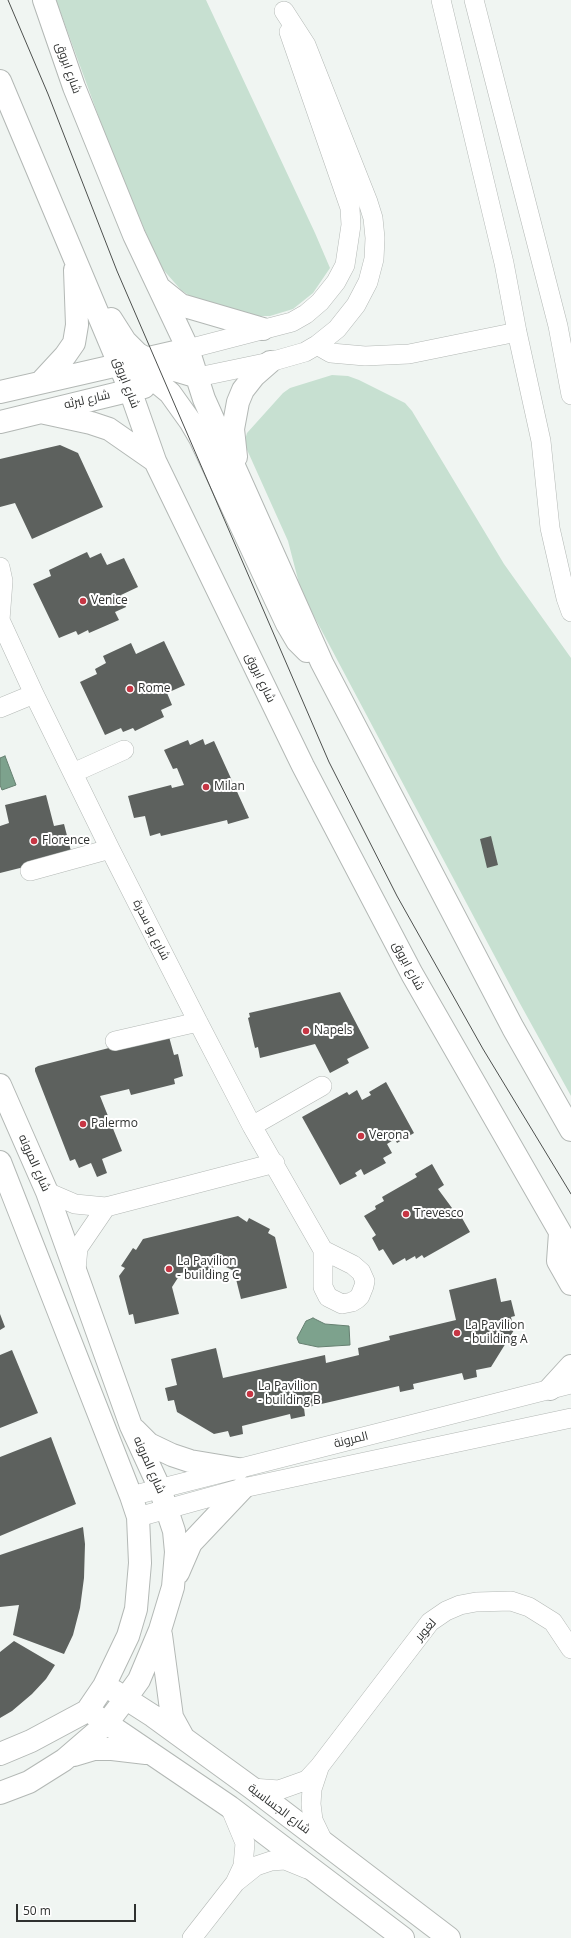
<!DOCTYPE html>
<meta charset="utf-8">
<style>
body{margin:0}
#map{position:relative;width:571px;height:1938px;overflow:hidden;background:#f0f5f2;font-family:"Open Sans",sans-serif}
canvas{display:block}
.scale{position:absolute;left:16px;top:1904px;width:120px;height:18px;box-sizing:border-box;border:2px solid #2f3130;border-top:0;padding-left:5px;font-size:12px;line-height:14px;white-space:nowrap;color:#2f3130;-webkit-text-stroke:3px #fff;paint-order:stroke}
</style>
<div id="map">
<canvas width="571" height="1938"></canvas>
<div class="scale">50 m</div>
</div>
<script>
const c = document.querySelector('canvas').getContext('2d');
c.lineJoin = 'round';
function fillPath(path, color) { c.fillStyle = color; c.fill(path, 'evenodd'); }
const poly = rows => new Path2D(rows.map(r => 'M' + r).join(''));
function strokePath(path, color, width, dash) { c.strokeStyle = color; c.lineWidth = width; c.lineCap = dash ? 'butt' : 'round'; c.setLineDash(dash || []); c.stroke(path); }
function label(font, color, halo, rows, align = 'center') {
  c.font = font + ' "Open Sans",Cairo,sans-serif'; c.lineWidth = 4; c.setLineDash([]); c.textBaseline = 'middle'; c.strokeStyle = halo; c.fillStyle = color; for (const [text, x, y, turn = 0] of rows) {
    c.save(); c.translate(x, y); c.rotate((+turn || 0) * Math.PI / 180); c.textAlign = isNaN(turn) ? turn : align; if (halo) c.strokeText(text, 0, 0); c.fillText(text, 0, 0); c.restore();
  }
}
const green = poly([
 [56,0,206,0,315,233,330,268,313,293,293,309,270,316,239,316,206,307,181,290,160,266,113,156],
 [332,375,348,376,359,380,405,403,412,411,504,564,571,658,571,1096,518,1000,307,603,301,591,288,541,244,443,247,433,283,393,290,388]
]);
const water = poly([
 [5,756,16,785,2,790,0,785,0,758,5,756],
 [313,1318,325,1324,349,1326,350,1345,318,1347,299,1343,297,1338,306,1321,313,1318]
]);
const building = poly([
 [60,445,78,453,103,507,32,539,15,503,0,507,0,459],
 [87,552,90,558,101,553,107,565,124,558,138,587,121,595,126,607,115,612,119,620,89,633,88,630,78,635,76,631,59,638,33,584,51,576,49,570],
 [164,641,185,685,167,693,172,705,161,710,164,717,135,731,133,728,123,732,121,728,105,735,80,682,97,674,95,669,106,663,103,656,131,643,136,654],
 [203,739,205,745,214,741,249,818,228,824,227,820,161,836,160,833,150,836,145,816,134,818,128,796,171,785,172,788,184,785,177,768,173,769,164,750,188,740,190,745],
 [46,795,54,826,64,824,72,855,0,873,0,826,9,823,5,805],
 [491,836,498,865,487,868,480,839],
 [340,992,369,1048,347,1059,349,1063,330,1073,315,1044,260,1058,258,1047,255,1048,248,1018,250,1017,249,1013],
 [168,1033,174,1055,178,1054,183,1076,174,1079,175,1084,131,1095,129,1089,100,1096,122,1151,102,1159,107,1173,97,1177,91,1163,79,1168,75,1159,70,1161,35,1071,35,1068,38,1066],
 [386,1082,414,1133,397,1143,395,1139,387,1144,392,1153,383,1158,386,1163,364,1175,361,1169,355,1173,357,1176,340,1185,302,1117,347,1092,349,1095,357,1090,362,1100,371,1095,369,1092],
 [432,1164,444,1185,438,1189,452,1208,444,1213,446,1218,458,1211,470,1232,424,1258,422,1255,416,1259,415,1256,406,1261,405,1258,393,1265,383,1249,379,1251,372,1238,376,1235,364,1216,376,1209,375,1206,384,1201,382,1197,417,1177,415,1174],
 [238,1216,247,1222,249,1218,270,1229,268,1233,275,1237,287,1288,241,1299,234,1271,220,1264,213,1265,214,1272,188,1278,186,1272,181,1273,172,1287,179,1314,135,1324,133,1314,129,1315,119,1276,125,1268,121,1266,133,1248,136,1250,143,1239],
 [496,1278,501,1302,511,1300,515,1316,511,1317,514,1330,491,1367,476,1370,477,1377,464,1380,462,1373,413,1384,414,1389,400,1392,399,1386,304,1408,305,1416,291,1419,290,1414,242,1426,243,1434,230,1437,228,1431,214,1434,177,1412,174,1400,168,1401,165,1388,177,1385,171,1359,216,1348,223,1378,325,1355,326,1363,359,1355,358,1348,390,1340,389,1336,456,1320,449,1290],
 [0,1314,5,1327,0,1330],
 [12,1350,38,1413,0,1428,0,1355],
 [51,1437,76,1504,0,1536,0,1457],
 [83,1527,85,1544,84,1578,80,1608,73,1635,64,1654,13,1635,19,1605,0,1607,0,1555],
 [14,1641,55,1665,46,1679,32,1694,12,1711,0,1718,0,1652]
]);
const street = poly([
 [441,0,504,263,517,332,541,441,550,528,566,598,571,612],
 [474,0,558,326,571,395],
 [317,345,331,353,365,356,409,354,517,332],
 [188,349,292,322,306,314,320,302,336,282,345,265,351,225,350,208,289,32],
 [198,377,270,362,305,352,317,345,337,329,356,305,368,282,374,259,375,238,373,218,368,202,306,45,284,11],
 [0,567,3,581,0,620,34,694,110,849,198,1022,252,1126,323,1250],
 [0,708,34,694],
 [73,773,124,750],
 [30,871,110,849],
 [115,1041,198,1022],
 [252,1126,322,1086],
 [47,1192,75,1204,106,1207,275,1163],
 [323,1250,353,1265,361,1272,365,1281,364,1286,360,1296,357,1299,352,1302,342,1304,328,1297,323,1287,323,1250],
 [76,1270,78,1248,106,1207],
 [131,1496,571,1384],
 [138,1517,243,1488,571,1418],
 [319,1768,312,1789,311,1804,313,1820,324,1843],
 [252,1788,279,1790,307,1780,319,1767,430,1622,446,1611,460,1605,476,1602,511,1601,529,1607,553,1622,571,1649],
 [236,1882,256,1866,271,1861,285,1860,307,1869],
 [192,1938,235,1883,243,1866,245,1843,230,1807]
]);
const secondary = poly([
 [44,0,74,87,134,235,188,349,204,399,322,663,513,1028,571,1130],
 [0,81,130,390,155,461,303,766,412,974,571,1251],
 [161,289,181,305,263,329],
 [111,319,125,341,138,354,158,365,198,377],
 [119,365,141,373,159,384,170,393,190,421,200,438,287,624,297,641,307,651],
 [41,382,65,356,74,343,77,325,75,270],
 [0,392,188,349],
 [45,413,91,423,109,429,155,461],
 [0,422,144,387],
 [236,457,233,429,238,402,243,390,254,376,270,362],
 [0,1085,47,1192,131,1426,160,1489,174,1531,176,1552,173,1587,160,1630,139,1680,126,1698,107,1723,64,1760,29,1782,0,1793],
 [0,1162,131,1496,138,1517,140,1563,136,1609,128,1636,104,1686,87,1711,31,1741,0,1754],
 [560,1233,558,1261,571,1284],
 [550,1389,571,1366],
 [135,1430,149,1444,172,1455,190,1461,238,1469],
 [178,1573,191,1543,243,1488],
 [161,1635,172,1717,183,1737],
 [114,1691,153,1716,252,1788,449,1938],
 [96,1716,230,1807,403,1938],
 [74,1755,94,1749,112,1749,146,1753]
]);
const tram = poly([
 [8,0,48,94,117,271,329,762,397,896,483,1049,571,1194]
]);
const markers = [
 [83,601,4,"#c63644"],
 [130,689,4,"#c63644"],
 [206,787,4,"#c63644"],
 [34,841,4,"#c63644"],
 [306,1031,4,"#c63644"],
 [83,1124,4,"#c63644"],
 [361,1136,4,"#c63644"],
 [406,1214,4,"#c63644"],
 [169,1269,4,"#c63644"],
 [457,1333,4,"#c63644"],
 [250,1394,4,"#c63644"]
];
const streetNames = [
 ["شارع ابروق",68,68,70],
 ["شارع ابروق",126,383,69],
 ["شارع لبرثه",87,400,-13],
 ["شارع ابروق",260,678,64],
 ["شارع بو سدرة",151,930,63],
 ["شارع ابروق",408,966,62],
 ["شارع المرونه",34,1163,66],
 ["المرونة",351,1440,-14],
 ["شارع المرونه",149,1465,66],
 ["لغوير",426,1630,-48],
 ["شارع الجساسية",279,1809,37]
];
const poiNames = [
 ["Venice",91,601],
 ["Rome",138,689],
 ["Milan",214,787],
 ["Florence",42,841],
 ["Napels",314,1031],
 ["Palermo",91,1124],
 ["Verona",369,1136],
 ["Trevesco",414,1214],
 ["La Pavilion",177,1262],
 ["- building C",177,1276],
 ["La Pavilion",465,1326],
 ["- building A",465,1340],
 ["La Pavilion",258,1387],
 ["- building B",258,1401]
];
fillPath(green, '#c7e0d1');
fillPath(water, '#7da28d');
strokePath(water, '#668071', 1);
fillPath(building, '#5d615e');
strokePath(street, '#b3b8b5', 20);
strokePath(secondary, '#b3b8b5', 24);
strokePath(street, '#fff', 19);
strokePath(secondary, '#fff', 22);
strokePath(tram, '#4d504e', 1);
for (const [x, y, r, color] of markers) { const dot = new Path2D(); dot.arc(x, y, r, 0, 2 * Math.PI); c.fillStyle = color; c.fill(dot); strokePath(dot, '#fff', 1.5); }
label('12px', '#2f3130', '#fff', streetNames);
label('12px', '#2f3130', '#fff', poiNames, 'left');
</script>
